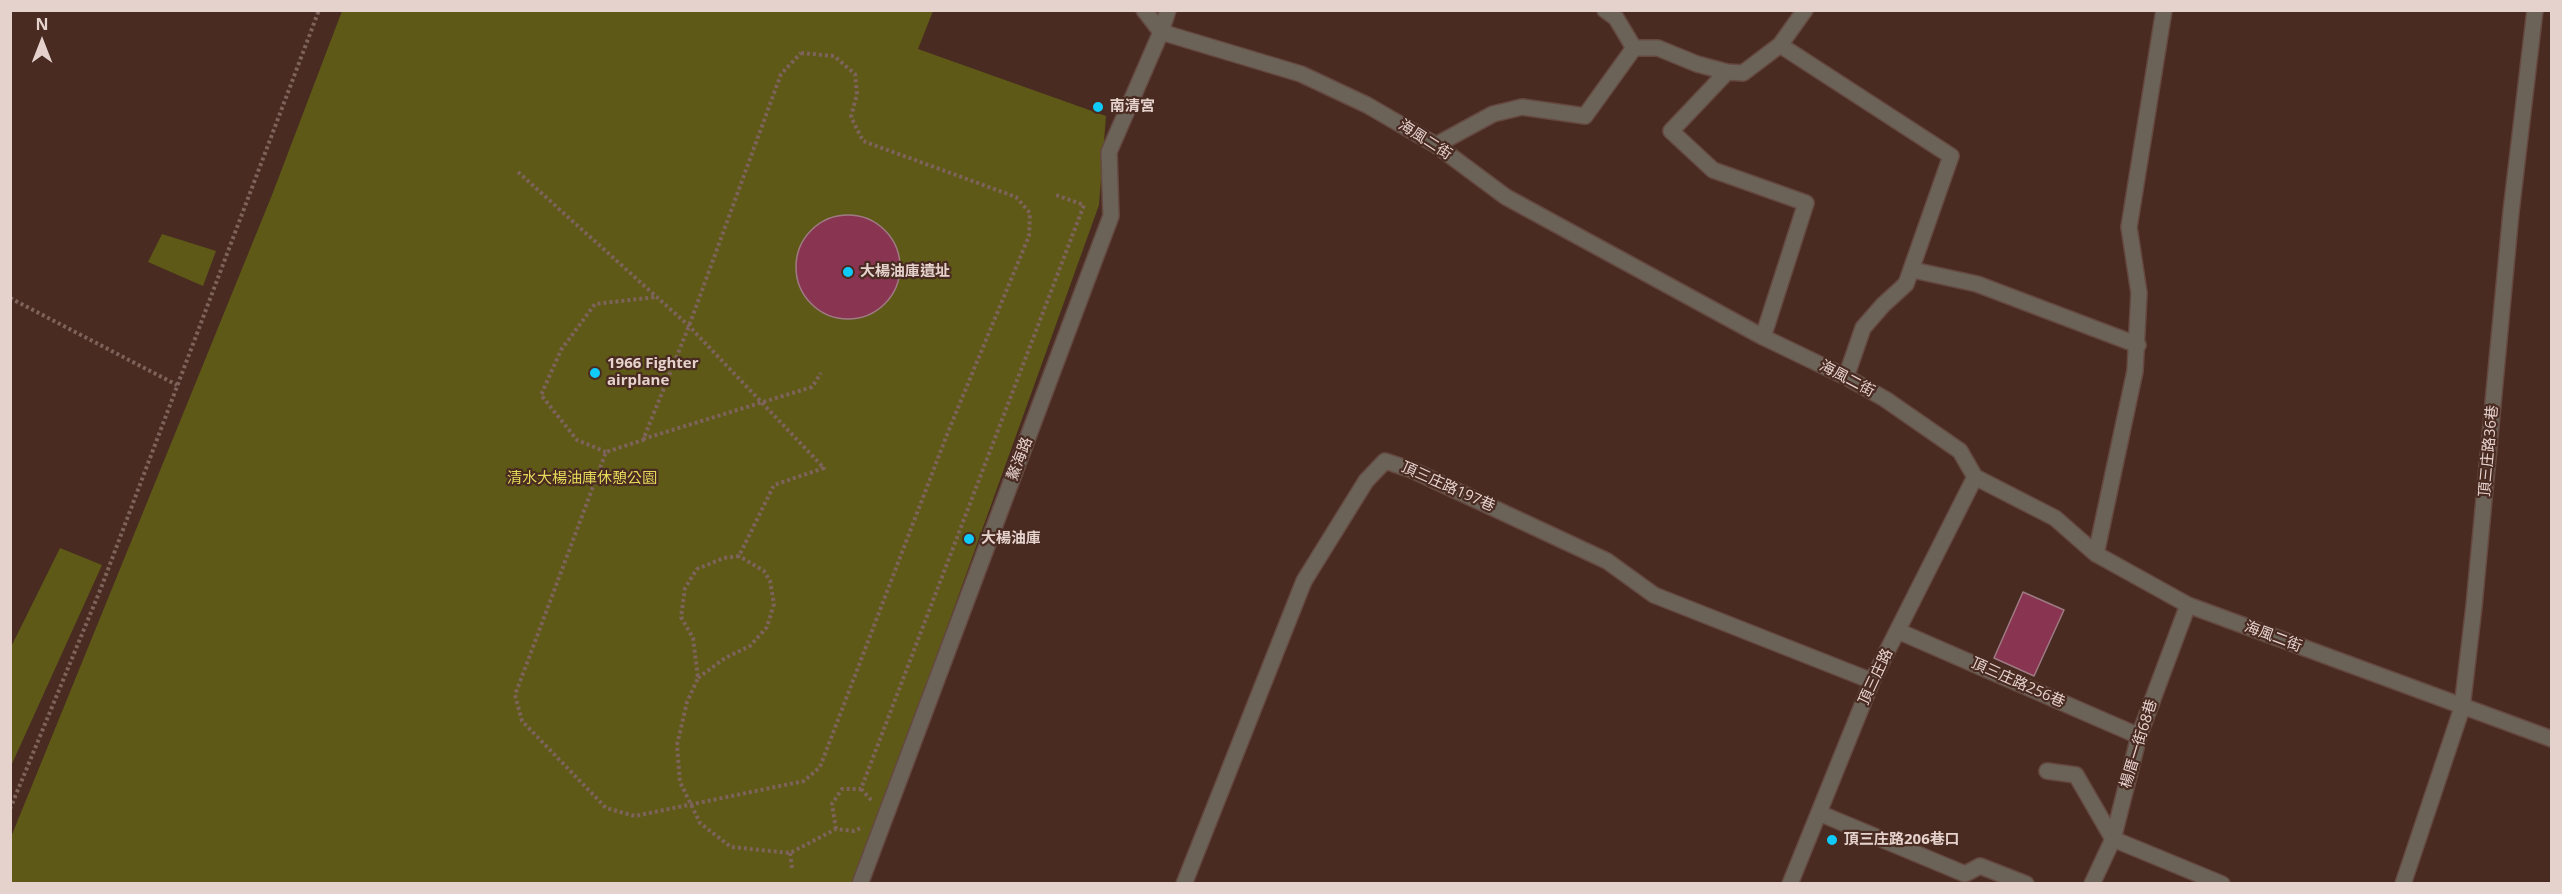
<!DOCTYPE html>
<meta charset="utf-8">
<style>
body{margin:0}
#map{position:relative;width:2562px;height:894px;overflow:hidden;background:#492b22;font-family:"Open Sans",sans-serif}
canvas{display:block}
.frame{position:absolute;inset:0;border:12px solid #e6d2cd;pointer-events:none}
.north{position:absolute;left:12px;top:12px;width:60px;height:60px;-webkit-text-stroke:4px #492b22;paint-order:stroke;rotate:0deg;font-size:16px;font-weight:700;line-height:24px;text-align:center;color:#e6d2cd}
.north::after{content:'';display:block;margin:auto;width:21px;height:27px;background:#e6d2cd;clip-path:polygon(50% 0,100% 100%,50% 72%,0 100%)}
</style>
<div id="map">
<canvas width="2562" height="894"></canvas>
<div class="frame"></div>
<div class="north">N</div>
</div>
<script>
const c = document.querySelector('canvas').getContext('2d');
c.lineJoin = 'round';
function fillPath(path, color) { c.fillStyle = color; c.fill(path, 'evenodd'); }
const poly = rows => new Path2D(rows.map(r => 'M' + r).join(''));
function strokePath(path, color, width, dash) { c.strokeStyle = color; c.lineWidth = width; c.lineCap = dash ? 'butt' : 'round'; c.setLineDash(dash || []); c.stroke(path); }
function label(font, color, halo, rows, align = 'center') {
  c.font = font + ' "Open Sans","Noto Sans TC",sans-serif'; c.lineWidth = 4.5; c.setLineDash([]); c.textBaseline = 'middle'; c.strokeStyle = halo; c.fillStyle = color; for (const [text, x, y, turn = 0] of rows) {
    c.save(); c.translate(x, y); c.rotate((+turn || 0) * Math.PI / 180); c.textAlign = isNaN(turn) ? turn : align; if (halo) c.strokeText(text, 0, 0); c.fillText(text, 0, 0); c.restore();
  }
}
const green = poly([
 [342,11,933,11,918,49,1106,116,1099,205,855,883,11,884,11,837,272,195],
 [162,234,216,251,203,286,148,262],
 [60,548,102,565,11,766,11,647]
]);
const building = poly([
 '796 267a52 52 0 1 1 104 0a52 52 0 1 1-104 0Z',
 [2023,592,2064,610,2034,676,1994,658,2023,592]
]);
const path = poly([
 [801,53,834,56,855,74,857,94,851,117,863,141,1016,197,1030,213,1029,236,948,432,820,767,804,781,635,816,606,808,522,721,515,695,606,452,643,440,689,326,781,74,801,53],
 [518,172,689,326,824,468,774,485,739,556,724,558,697,569,685,588,681,617,693,638,698,678,687,702,677,745,680,782,700,823,731,847,790,853,836,829,854,831,863,827],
 [10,298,177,385],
 [643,439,812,387,821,373],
 [606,452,577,440,541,395,561,350,595,304,656,297],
 [698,678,725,658,750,646,767,627,774,604,770,581,764,571,739,556],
 [861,789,873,802],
 [10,809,101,588,319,10],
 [836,829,832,804,842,789,861,789,1084,205,1056,195],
 [790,853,792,868]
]);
const minor = poly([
 [1144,10,1161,32,1301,74,1367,105,1436,145,1506,197,1763,337,1846,377,1885,399,1960,451,1975,477,2055,518,2096,554,2188,605,2552,739],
 [1605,10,1616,18,1634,48],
 [1780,45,1951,156,1906,284,1883,305,1863,328,1846,377],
 [1727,72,1671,131,1713,170,1806,203,1763,337],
 [1436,145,1493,114,1522,107,1585,116,1634,48,1658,48,1697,64,1727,72,1743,73,1780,45,1805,10],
 [1913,270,1977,284,2138,345],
 [2096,554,2135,371,2139,293,2129,227,2164,10],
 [1898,631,2139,736],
 [2047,771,2076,775,2113,839,2222,884],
 [1819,813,1965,874,1980,866,2026,884],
 [860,884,1111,216,1109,152,1161,32,1168,10],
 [1184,884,1304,581,1366,481,1385,461,1412,470,1607,561,1654,595,1872,681],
 [1790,884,1872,681,1975,477],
 [2092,884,2113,839,2139,736,2188,605],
 [2403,884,2462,708,2474,606,2511,212,2535,10]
]);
const markers = [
 [1098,107,6,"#10cafa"],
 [848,272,6,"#10cafa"],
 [595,373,6,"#10cafa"],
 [969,539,6,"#10cafa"],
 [1832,840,6,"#10cafa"]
];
const poiNames = [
 ["南清宮",1110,107],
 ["大楊油庫遺址",860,272],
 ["1966 Fighter",607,364],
 ["airplane",607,381],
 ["大楊油庫",981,539],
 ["頂三庄路206巷口",1844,840]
];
const streetNames = [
 ["海風二街",1425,140,33],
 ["海風二街",1847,379,28],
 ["頂三庄路36巷",2489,451,-85],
 ["鰲海路",1020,459,-69],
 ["頂三庄路197巷",1448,487,24],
 ["海風二街",2273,637,21],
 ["頂三庄路",1876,677,-65],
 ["頂三庄路256巷",2018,683,24],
 ["楊厝一街68巷",2139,744,-73]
];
const parkNames = [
 ["清水大楊油庫休憩公園",582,479]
];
fillPath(green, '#5e5917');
fillPath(building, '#893552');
strokePath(building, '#9e7a83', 1.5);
strokePath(minor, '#654941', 18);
strokePath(path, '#7d635b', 4, [3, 3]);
strokePath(minor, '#6c6358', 15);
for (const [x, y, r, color] of markers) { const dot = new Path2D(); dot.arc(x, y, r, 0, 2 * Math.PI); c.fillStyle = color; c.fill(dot); strokePath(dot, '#492b22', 2); }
label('bold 15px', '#e6d2cd', '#492b22', poiNames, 'left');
label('15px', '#e6d2cd', '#492b22', streetNames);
label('15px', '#e3d959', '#492b22', parkNames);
</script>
